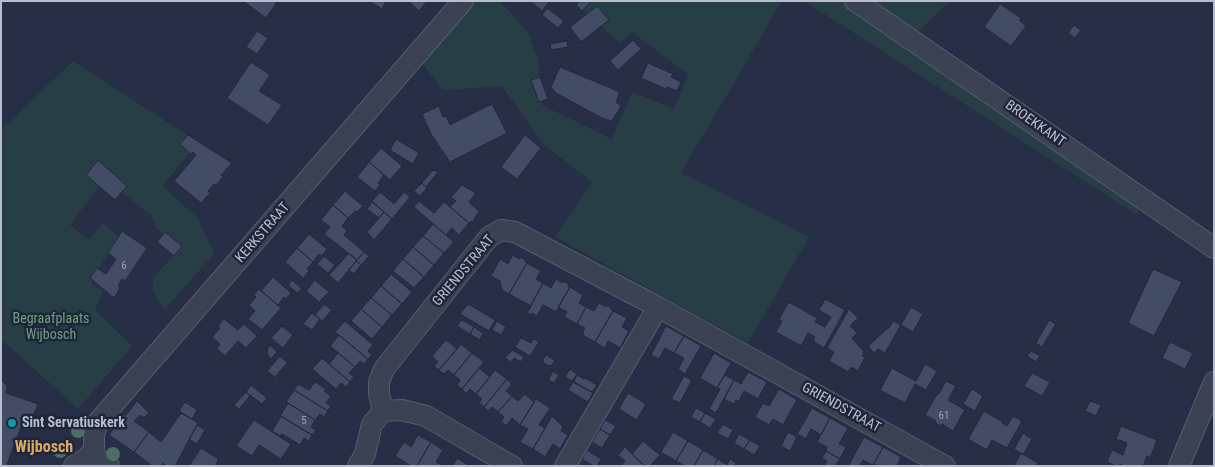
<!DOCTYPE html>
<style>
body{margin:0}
#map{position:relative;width:1215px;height:467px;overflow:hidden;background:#262f45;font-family:"Roboto Condensed",sans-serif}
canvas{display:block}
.frame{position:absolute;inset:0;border:2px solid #b8bece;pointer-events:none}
</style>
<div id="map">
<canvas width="1215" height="467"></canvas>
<div class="frame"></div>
</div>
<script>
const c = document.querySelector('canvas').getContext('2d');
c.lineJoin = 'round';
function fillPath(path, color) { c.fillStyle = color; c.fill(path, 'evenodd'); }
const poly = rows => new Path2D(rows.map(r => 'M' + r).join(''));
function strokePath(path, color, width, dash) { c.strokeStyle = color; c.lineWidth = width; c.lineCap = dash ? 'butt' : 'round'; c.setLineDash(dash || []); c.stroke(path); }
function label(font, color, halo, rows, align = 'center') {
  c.font = font + ' "Roboto Condensed",sans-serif'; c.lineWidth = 5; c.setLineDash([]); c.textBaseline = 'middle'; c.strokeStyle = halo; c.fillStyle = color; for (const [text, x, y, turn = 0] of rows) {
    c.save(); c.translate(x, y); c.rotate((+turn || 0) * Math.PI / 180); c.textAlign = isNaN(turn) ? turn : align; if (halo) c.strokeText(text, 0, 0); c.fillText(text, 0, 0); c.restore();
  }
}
const green = poly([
 [470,1,500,1,528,33,538,58,542,105,612,139,632,92,674,109,688,74,632,32,620,43,574,1,782,1,681,173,809,237,748,343,555,237,592,182,544,145,502,86,443,90,419,59],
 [804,1,841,1,1141,207,1137,215],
 [873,1,950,1,918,32],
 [73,61,198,142,162,186,198,218,214,254,164,310,153,291,153,278,179,249,156,228,152,216,104,179,70,225,89,240,103,223,118,236,91,283,103,291,95,310,132,346,78,409,1,339,1,130]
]);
const building = poly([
 [243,1,276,1,277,2,266,18,243,1],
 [369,1,386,1,382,9,369,1],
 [408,1,427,1,419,11,408,1],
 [530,1,548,1,549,2,542,11,530,1],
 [580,1,591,1,582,11,576,5,580,1],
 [1000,4,1021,18,1019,20,1026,26,1011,46,984,27,1000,4],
 [597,6,609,20,581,42,570,27,597,6],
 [547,8,564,21,558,28,542,15,547,8],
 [1074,25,1081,30,1075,38,1068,33,1074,25],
 [257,31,268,38,257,54,246,47,257,31],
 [633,40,641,49,618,70,610,61,633,40],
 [567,41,568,47,551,50,550,44,567,41],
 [251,62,270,75,259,91,282,105,268,125,227,98,251,62],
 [648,63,673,74,671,77,681,82,677,91,667,87,666,89,641,78,648,63],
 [560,67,620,92,616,102,621,106,612,121,602,118,556,93,551,87,560,67],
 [540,77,548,99,539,102,531,80,540,77],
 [492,104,507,133,450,162,431,134,422,114,439,106,443,117,446,116,450,125,492,104],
 [188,135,232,163,221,175,223,177,216,185,214,184,208,191,210,193,201,203,174,181,196,155,193,152,191,154,180,144,188,135],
 [525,135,541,148,517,179,501,167,525,135],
 [396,139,419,153,413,164,390,150,396,139],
 [381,148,402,166,390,180,369,162,381,148],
 [98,160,127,186,115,200,86,175,98,160],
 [369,162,384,175,378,183,380,185,375,191,357,177,369,162],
 [433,170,438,172,426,187,422,183,433,170],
 [422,183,427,188,420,196,414,191,422,183],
 [462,185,476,193,469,202,479,211,472,223,471,221,469,223,450,207,456,201,451,197,462,185],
 [345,191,363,206,357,212,355,211,348,218,333,205,345,191],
 [380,192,394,204,404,192,410,197,392,219,372,201,380,192],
 [419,201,434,213,444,202,469,223,459,235,452,228,446,235,414,207,419,201],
 [372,202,384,212,379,218,367,209,372,202],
 [333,205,348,218,342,226,347,231,344,235,364,252,357,260,324,234,330,227,321,220,333,205],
 [384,212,392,219,374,240,367,232,384,212],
 [433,224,454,242,444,253,423,236,433,224],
 [122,231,147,248,125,281,122,279,118,286,120,288,114,298,90,278,97,268,106,274,116,259,108,253,122,231],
 [165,232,182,246,174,256,157,242,165,232],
 [309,234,327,249,322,256,319,254,313,262,297,248,309,234],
 [423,236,444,253,434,265,413,247,423,236],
 [413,247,434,265,424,277,403,259,413,247],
 [297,248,313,262,307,269,309,271,303,278,285,262,297,248],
 [364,252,369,256,361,265,356,261,364,252],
 [349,253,357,260,338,283,329,275,349,253],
 [513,255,519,259,520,257,526,260,525,262,527,263,509,294,502,290,500,281,491,276,500,259,508,264,513,255],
 [324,256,335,265,328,273,317,264,324,256],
 [403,259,424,277,414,288,393,271,403,259],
 [356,261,361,265,354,274,349,270,356,261],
 [527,263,541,271,536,279,543,283,528,311,531,306,509,294,527,263],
 [1153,269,1182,282,1154,336,1128,323,1153,269],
 [391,274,412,292,402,304,381,286,391,274],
 [273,277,291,293,286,299,284,297,278,305,261,291,273,277],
 [556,279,563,283,563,281,569,284,568,286,570,287,556,312,543,305,537,316,532,313,531,315,527,313,543,283,551,288,556,279],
 [292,280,302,289,297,293,288,285,292,280],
 [315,280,329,292,319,302,306,291,315,280],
 [381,286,402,304,392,315,371,298,381,286],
 [570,287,583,295,579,303,586,307,577,324,564,317,567,312,558,307,570,287],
 [259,289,281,308,262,330,248,319,255,311,249,305,256,297,254,295,259,289],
 [371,298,392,315,382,327,361,309,371,298],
 [825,299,845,310,824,348,813,341,815,337,808,333,801,346,776,332,782,321,779,319,789,302,817,318,815,322,825,327,831,317,819,310,825,299],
 [599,303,606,307,606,305,611,308,611,310,613,311,595,342,584,336,583,331,585,328,577,324,586,307,594,311,599,303],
 [324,304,332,310,322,321,315,315,324,304],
 [468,304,495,320,489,331,460,314,468,304],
 [911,307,923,314,913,332,901,325,911,307],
 [361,309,382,327,372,339,351,321,361,309],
 [849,309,858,318,850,326,857,333,852,338,864,352,862,356,865,357,858,371,851,367,848,372,829,361,834,352,827,348,849,309],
 [613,311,627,318,622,327,629,331,620,348,608,341,605,348,595,342,613,311],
 [312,313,320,319,312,330,303,324,312,313],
 [224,319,238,330,244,324,257,336,246,348,238,341,225,356,217,349,220,344,212,337,220,328,218,326,224,319],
 [462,320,474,327,470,334,457,326,462,320],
 [1049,320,1056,324,1042,347,1036,343,1049,320],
 [345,321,373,345,368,351,372,355,368,359,335,332,345,321],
 [497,321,506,327,501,335,492,330,497,321],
 [893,321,901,325,885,353,878,349,874,353,868,346,888,328,889,328,893,321],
 [282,326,293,335,283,348,271,338,282,326],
 [666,326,684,336,674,353,665,348,659,359,651,355,666,326],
 [474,327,483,333,480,340,470,334,474,327],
 [339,335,368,359,364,364,360,361,355,367,330,346,339,335],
 [684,336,701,346,685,374,678,369,684,358,674,353,684,336],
 [521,338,531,343,534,339,539,342,530,356,515,347,521,338],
 [446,340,457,349,439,370,434,366,438,362,432,356,446,340],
 [1170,342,1193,353,1185,369,1162,358,1170,342],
 [461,344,472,353,454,375,448,370,444,374,439,370,461,344],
 [270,345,277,352,271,359,268,356,267,349,270,345],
 [512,350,524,357,521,362,514,358,511,362,505,358,512,350],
 [1031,351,1040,356,1036,362,1027,356,1031,351],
 [338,353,355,367,349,373,354,377,350,382,329,364,338,353],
 [472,353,484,362,462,389,457,385,460,380,454,375,472,353],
 [714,353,731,363,717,388,700,378,714,353],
 [546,355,555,360,552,365,549,366,544,363,543,360,546,355],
 [280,356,295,369,287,363,276,376,283,383,267,371,280,356],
 [322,358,350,382,346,387,341,383,336,389,312,369,322,358],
 [925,364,937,371,926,390,915,384,905,403,880,390,892,368,916,381,925,364],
 [479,368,490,377,476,394,470,389,466,393,462,389,479,368],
 [570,369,577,374,572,381,565,377,570,369],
 [495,370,507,379,484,407,479,403,482,399,476,394,495,370],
 [553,371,559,375,554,383,548,380,553,371],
 [748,372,767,382,758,399,744,391,739,401,736,400,734,404,724,399,734,380,741,384,748,372],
 [1032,373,1050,382,1042,396,1024,386,1032,373],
 [577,375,584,379,585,378,597,385,592,392,574,382,577,375],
 [725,375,734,380,716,413,709,409,720,389,717,388,725,375],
 [684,376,692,380,680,403,671,399,684,376],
 [507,379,512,384,506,391,512,396,498,412,492,407,488,411,484,407,507,379],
 [1,380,5,383,7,387,6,393,38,404,30,424,23,422,7,464,12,466,1,466,1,380],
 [946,381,956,386,948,400,965,410,953,431,942,424,941,426,935,423,936,421,925,415,937,394,938,395,946,381],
 [315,382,326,389,324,391,331,396,326,403,331,406,328,411,294,390,298,384,309,390,315,382],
 [573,382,593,393,588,402,568,390,573,382],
 [251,385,267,398,262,404,246,392,251,385],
 [779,389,797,400,783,425,773,419,769,425,755,417,763,403,769,406,779,389],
 [972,389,983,396,975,411,963,404,972,389],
 [294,390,328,411,324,417,320,414,315,420,286,402,294,390],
 [246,392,250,396,239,409,234,405,246,392],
 [628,393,646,404,637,420,619,409,628,393],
 [525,394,534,402,520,425,512,418,506,426,501,421,504,417,498,412,512,396,518,401,525,394],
 [536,399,550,408,539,425,545,428,533,449,520,442,528,429,520,425,536,399],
 [137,401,149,413,144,418,140,415,134,421,149,432,134,452,109,435,124,414,126,415,137,401],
 [1090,401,1101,405,1096,416,1085,411,1090,401],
 [185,402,197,410,192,419,179,411,185,402],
 [288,403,315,420,311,427,316,430,312,435,280,416,288,403],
 [696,408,705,413,700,422,691,417,696,408],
 [812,408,830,418,821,435,811,429,806,439,797,434,812,408],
 [984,411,1003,422,1002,423,1007,426,1013,416,1022,421,1007,448,992,440,987,450,968,439,984,411],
 [181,413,198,423,175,466,166,466,163,463,161,466,152,466,134,452,149,432,161,442,181,413],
 [705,413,716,419,710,428,700,422,705,413],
 [281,416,312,435,309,441,304,438,300,445,282,434,280,436,272,431,281,416],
 [552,416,563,427,561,431,568,435,560,449,553,444,545,457,533,449,552,416],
 [830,418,848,428,839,444,846,447,840,459,826,451,827,447,817,442,830,418],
 [254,420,291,444,281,459,259,445,252,456,236,446,254,420],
 [605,420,616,426,610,435,600,429,605,420],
 [723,424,733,430,728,439,717,433,723,424],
 [197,425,205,430,197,444,189,439,197,425],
 [1121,426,1157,440,1150,458,1147,456,1143,466,1124,466,1120,464,1119,466,1116,466,1107,462,1112,450,1123,455,1127,443,1116,439,1121,426],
 [600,429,610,435,602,448,592,442,600,429],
 [673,432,688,441,676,461,661,452,673,432],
 [788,432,797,437,790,451,781,446,788,432],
 [1023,433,1032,439,1023,455,1014,449,1023,433],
 [739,434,750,440,744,449,734,443,739,434],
 [418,435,431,442,417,466,411,466,395,456,404,442,411,447,418,435],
 [864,437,883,447,873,465,863,460,860,466,851,466,849,465,864,437],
 [750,440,760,446,754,455,744,449,750,440],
 [643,441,660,455,650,466,645,466,632,454,643,441],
 [688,441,703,450,694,466,685,466,676,461,688,441],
 [431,442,443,450,436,462,443,466,417,466,431,442],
 [625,447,632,454,645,466,621,466,625,461,618,455,625,447],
 [883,447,901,457,897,466,873,465,883,447],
 [201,448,217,458,218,461,215,466,189,466,201,448],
 [587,450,601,459,597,466,594,466,582,459,587,450],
 [703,450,718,459,714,466,694,466,703,450],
 [826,451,840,459,835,466,824,466,827,461,822,458,826,451],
 [1021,453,1038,463,1036,466,1014,466,1021,453],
 [457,458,470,466,453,466,457,458],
 [718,459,727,465,730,459,736,463,735,466,714,466,718,459]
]);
const street = poly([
 [855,1,1214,248],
 [383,411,402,410,426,416,512,466],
 [91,455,109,466],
 [74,466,87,458,93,451,94,447,94,434,98,422,463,1],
 [358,466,365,454,372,424,383,411,379,394,379,382,384,369,489,237,501,230,515,232,658,307,945,466],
 [565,466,658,307],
 [1179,466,1214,382]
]);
const trees = [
 [78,431],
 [60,451],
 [113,454]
];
const markers = [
 [12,423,5,"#0f9aa8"]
];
const numberNames = [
 ["6",124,266],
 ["61",944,416],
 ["5",304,421]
];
const streetNames = [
 ["BROEKKANT",1035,124,35],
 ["KERKSTRAAT",263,233,-49],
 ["GRIENDSTRAAT",464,271,-50],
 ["GRIENDSTRAAT",841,408,29]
];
const parkNames = [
 ["Begraafplaats",51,319],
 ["Wijbosch",51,335]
];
const poiNames = [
 ["Sint Servatiuskerk",22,423]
];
const quarterNames = [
 ["Wijbosch",44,448]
];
fillPath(green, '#283e46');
fillPath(building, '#424c65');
strokePath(building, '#21293c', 1);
strokePath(street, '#565d6f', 22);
strokePath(street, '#3b4254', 20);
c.fillStyle = '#4e6d65';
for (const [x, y] of trees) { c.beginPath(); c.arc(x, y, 7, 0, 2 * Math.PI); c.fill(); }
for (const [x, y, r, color] of markers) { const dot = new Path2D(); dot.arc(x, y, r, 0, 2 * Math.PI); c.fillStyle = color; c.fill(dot); strokePath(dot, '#1f263a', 2); }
label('11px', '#9aa2b4', null, numberNames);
label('14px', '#b8bece', '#1f263a', streetNames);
label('14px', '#6ea080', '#1f263a', parkNames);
label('bold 14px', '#b8bece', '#1f263a', poiNames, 'left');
label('bold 16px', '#dca965', '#1f263a', quarterNames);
</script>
